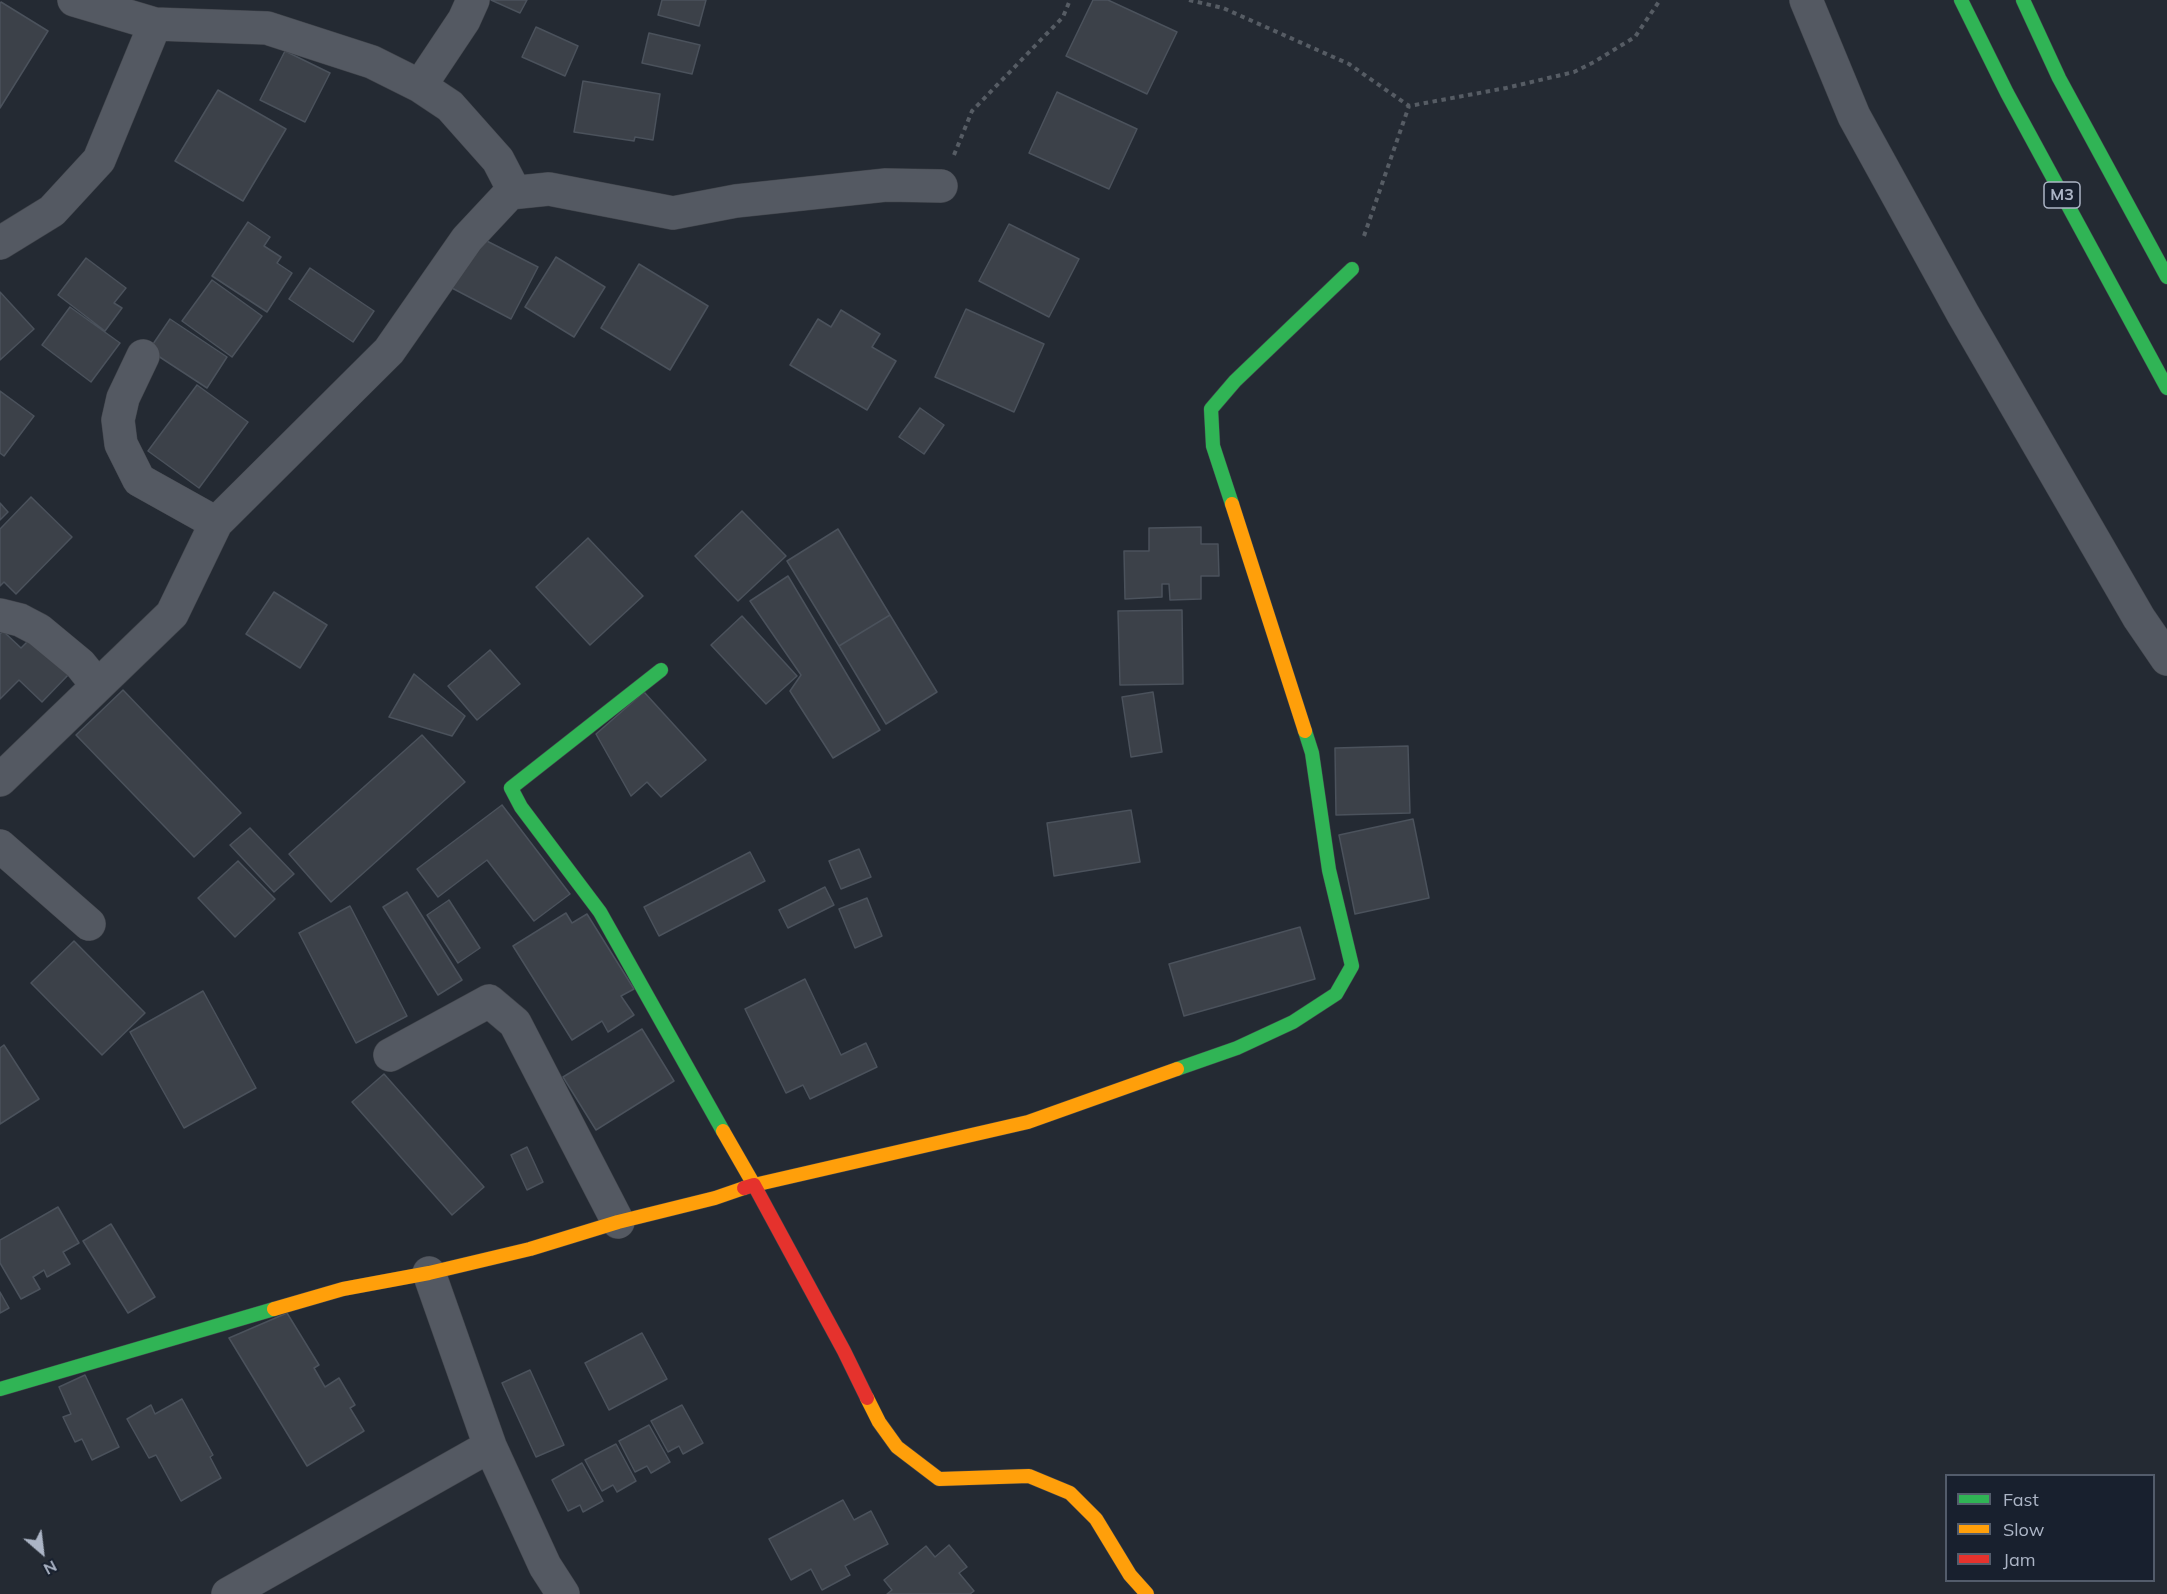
<!DOCTYPE html>
<style>
body{margin:0}
#map{position:relative;width:2167px;height:1594px;overflow:hidden;background:#242a33;font-family:Mulish,sans-serif}
canvas{display:block}
.legend{position:absolute;left:1945px;top:1474px;width:210px;height:108px;box-sizing:border-box;background:#18202e;border:2px solid #535c6b;margin:0;padding:8px 10px;list-style:none;font-size:18px;color:#acb5c6}
.legend li{display:flex;align-items:center;gap:12px;height:30px}
.legend b{width:30px;border:2px solid #535c6b}
.north{position:absolute;left:12px;top:1522px;width:60px;height:60px;-webkit-text-stroke:4px #18202e;paint-order:stroke;rotate:152deg;font-size:16px;font-weight:700;line-height:24px;text-align:center;color:#acb5c6}
.north::after{content:'';display:block;margin:auto;width:21px;height:27px;background:#acb5c6;clip-path:polygon(50% 0,100% 100%,50% 72%,0 100%)}
</style>
<div id="map">
<canvas width="2167" height="1594"></canvas>
<ul class="legend">
<li><b style="height:8px;background:#30b455"></b>Fast</li>
<li><b style="height:8px;background:#ff9f0a"></b>Slow</li>
<li><b style="height:8px;background:#e5322d"></b>Jam</li>
</ul>
<div class="north">N</div>
</div>
<script>
const c = document.querySelector('canvas').getContext('2d');
c.lineJoin = 'round';
function fillPath(path, color) { c.fillStyle = color; c.fill(path, 'evenodd'); }
const poly = rows => new Path2D(rows.map(r => 'M' + r).join(''));
function strokePath(path, color, width, dash) { c.strokeStyle = color; c.lineWidth = width; c.lineCap = dash ? 'butt' : 'round'; c.setLineDash(dash || []); c.stroke(path); }
function label(font, color, halo, rows, align = 'center') {
  c.font = font + ' Mulish,sans-serif'; c.lineWidth = 6; c.setLineDash([]); c.textBaseline = 'middle'; c.strokeStyle = halo; c.fillStyle = color; for (const [text, x, y, turn = 0] of rows) {
    c.save(); c.translate(x, y); c.rotate((+turn || 0) * Math.PI / 180); c.textAlign = isNaN(turn) ? turn : align; if (halo) c.strokeText(text, 0, 0); c.fillText(text, 0, 0); c.restore();
  }
}
const building = poly([
 [491,0,527,0,520,13,491,0],
 [662,0,706,0,699,26,658,15,662,0],
 [1093,0,1108,0,1177,32,1147,94,1066,56,1093,0],
 [1,2,48,31,0,108,0,3,1,2],
 [536,27,578,46,565,76,522,57,536,27],
 [649,33,700,45,692,74,642,63,649,33],
 [285,51,330,73,305,122,260,100,285,51],
 [583,81,660,94,653,140,635,137,634,141,574,132,583,81],
 [218,90,286,129,243,201,175,161,218,90],
 [1057,92,1137,129,1109,189,1029,153,1057,92],
 [248,222,270,237,264,246,281,257,277,263,292,273,267,312,212,276,248,222],
 [1009,224,1079,259,1049,317,979,281,1009,224],
 [477,236,538,267,511,319,450,287,477,236],
 [556,257,605,287,574,337,525,307,556,257],
 [86,258,126,288,114,303,122,308,105,331,58,295,86,258],
 [639,264,708,306,670,370,601,328,639,264],
 [310,268,374,311,353,342,289,299,310,268],
 [212,280,262,316,232,357,182,321,212,280],
 [0,292,34,329,0,360,0,292],
 [70,307,120,343,91,382,42,345,70,307],
 [966,309,1044,344,1014,412,935,377,966,309],
 [841,310,880,334,872,347,896,361,867,410,790,365,818,319,831,327,841,310],
 [170,319,227,357,207,388,149,350,170,319],
 [197,385,248,422,199,488,148,451,197,385],
 [0,391,34,416,4,456,0,453,0,391],
 [920,408,944,425,924,454,899,437,920,408],
 [31,497,72,537,16,594,4,582,0,586,0,529,31,497],
 [0,503,8,512,0,520,0,503],
 [742,511,786,556,738,601,695,556,742,511],
 [1201,527,1201,544,1218,544,1219,576,1201,576,1201,599,1170,600,1169,584,1162,584,1162,597,1125,599,1124,551,1149,551,1149,528,1201,527],
 [838,529,890,615,839,646,787,561,838,529],
 [588,538,643,596,590,645,536,587,588,538],
 [788,576,880,730,833,758,790,691,801,675,750,601,788,576],
 [274,592,327,625,300,668,246,634,274,592],
 [1182,610,1183,684,1120,685,1118,611,1182,610],
 [890,615,937,692,886,724,839,646,890,615],
 [742,616,797,676,766,704,711,645,742,616],
 [3,631,21,648,34,635,71,672,42,702,19,680,0,699,0,634,3,631],
 [490,650,520,684,477,720,448,686,490,650],
 [414,674,465,716,452,736,389,717,414,674],
 [123,690,241,813,194,857,76,735,123,690],
 [644,692,706,760,661,797,647,782,631,796,596,734,644,692],
 [1153,692,1162,752,1131,757,1122,697,1153,692],
 [422,735,465,782,331,902,289,854,422,735],
 [1408,746,1410,813,1336,815,1335,748,1408,746],
 [502,805,570,894,534,921,487,860,438,897,417,869,502,805],
 [1131,810,1140,862,1054,876,1047,823,1131,810],
 [1413,819,1429,898,1355,914,1339,835,1413,819],
 [250,828,294,874,274,892,230,845,250,828],
 [859,849,871,877,841,889,829,861,859,849],
 [750,852,765,881,659,936,644,907,750,852],
 [238,861,275,899,235,937,198,898,238,861],
 [825,887,834,905,788,928,779,910,825,887],
 [407,892,462,980,438,995,383,907,407,892],
 [867,898,882,936,855,948,839,909,867,898],
 [449,900,480,948,458,963,427,915,449,900],
 [350,906,407,1016,356,1043,299,933,350,906],
 [566,913,572,923,587,914,634,989,621,996,634,1015,608,1032,602,1021,572,1040,513,946,566,913],
 [1300,927,1315,979,1184,1016,1169,964,1300,927],
 [74,941,145,1013,102,1055,31,983,74,941],
 [805,979,841,1055,866,1043,877,1067,810,1099,803,1085,786,1093,745,1009,805,979],
 [203,991,256,1088,184,1128,130,1032,203,991],
 [642,1029,674,1081,596,1130,563,1077,642,1029],
 [4,1045,39,1099,0,1124,0,1048,4,1045],
 [384,1074,484,1187,452,1215,352,1102,384,1074],
 [527,1147,543,1182,527,1190,511,1155,527,1147],
 [58,1207,79,1243,63,1252,70,1264,47,1277,44,1270,33,1277,40,1289,21,1299,0,1263,0,1240,58,1207],
 [111,1224,155,1297,128,1313,83,1241,111,1224],
 [0,1292,9,1308,0,1313,0,1292],
 [287,1313,319,1365,314,1368,325,1387,339,1378,355,1405,350,1408,364,1431,307,1466,229,1338,287,1313],
 [642,1333,667,1379,609,1410,585,1363,642,1333],
 [530,1370,564,1445,536,1457,502,1383,530,1370],
 [85,1375,119,1447,92,1460,82,1439,75,1442,63,1417,71,1414,59,1387,85,1375],
 [182,1399,213,1455,210,1457,221,1478,181,1501,156,1455,149,1458,127,1419,151,1405,155,1414,182,1399],
 [682,1405,703,1443,683,1454,679,1446,668,1452,651,1421,682,1405],
 [649,1425,670,1462,651,1473,647,1466,635,1472,619,1441,649,1425],
 [616,1444,636,1481,617,1492,613,1485,602,1491,585,1460,616,1444],
 [582,1463,603,1501,583,1512,580,1505,568,1511,552,1480,582,1463],
 [843,1500,854,1520,871,1511,888,1544,845,1566,850,1575,822,1590,811,1569,791,1580,769,1539,843,1500],
 [949,1545,967,1567,959,1573,974,1591,970,1594,887,1594,892,1590,884,1580,926,1546,935,1557,949,1545]
]);
const path = poly([
 [1189,0,1223,8,1349,64,1409,106,1506,88,1574,72,1594,62,1635,37,1660,0],
 [954,155,972,111,1063,17,1070,0],
 [1364,236,1409,106]
]);
const street = poly([
 [74,0,155,24,267,28,372,62,420,86,450,106,498,160,512,187,510,193],
 [1806,0,1854,116,1963,314,2139,618,2167,659],
 [420,86,464,20,473,0],
 [0,243,52,211,99,160,155,24],
 [143,356,123,398,118,420,121,444,139,480,216,523],
 [0,615,20,620,39,630,80,664,97,685],
 [0,780,172,614,216,523,389,351,467,239,510,193,549,189,673,213,736,201,886,185,941,186],
 [0,846,89,924],
 [390,1055,489,1001,515,1023,618,1222],
 [429,1273,490,1446,545,1566,563,1594],
 [228,1594,490,1446]
]);
const fast = poly([
 [1961,0,2007,93,2167,388],
 [2023,0,2059,78,2167,277],
 [1232,504,1213,446,1211,409,1235,381,1352,269],
 [661,670,511,788,521,807,600,912,723,1131],
 [1177,1069,1237,1048,1293,1022,1336,994,1352,966,1329,870,1312,753,1305,731],
 [0,1389,274,1309]
]);
const slow = poly([
 [1232,504,1305,731],
 [723,1131,754,1185,1028,1122,1177,1069],
 [274,1309,343,1289,429,1273,530,1249,618,1222,715,1198,744,1188],
 [867,1398,879,1422,897,1447,939,1479,1029,1476,1070,1493,1096,1519,1130,1575,1147,1594]
]);
const jam = poly([
 [744,1188,754,1185,844,1351,867,1398]
]);
const shields = [
 [2062,195,36]
];
const shieldNames = [
 ["M3",2062,195]
];
fillPath(building, '#3c4149');
strokePath(building, '#4b525c', 1.5);
strokePath(street, '#40444b', 34);
strokePath(fast, '#40444b', 15);
strokePath(slow, '#40444b', 15);
strokePath(jam, '#40444b', 15);
strokePath(path, '#565c64', 4, [4.5, 4.5]);
strokePath(street, '#545962', 33);
strokePath(fast, '#30b455', 14);
strokePath(slow, '#ff9f0a', 14);
strokePath(jam, '#e5322d', 14);
for (const [x, y, w] of shields) { const box = new Path2D(); box.roundRect(x - w / 2, y - 13, w, 26, 4.5); c.fillStyle = '#18202e'; c.fill(box); strokePath(box, '#acb5c6', 1.5); }
label('bold 16px', '#acb5c6', null, shieldNames);
</script>
